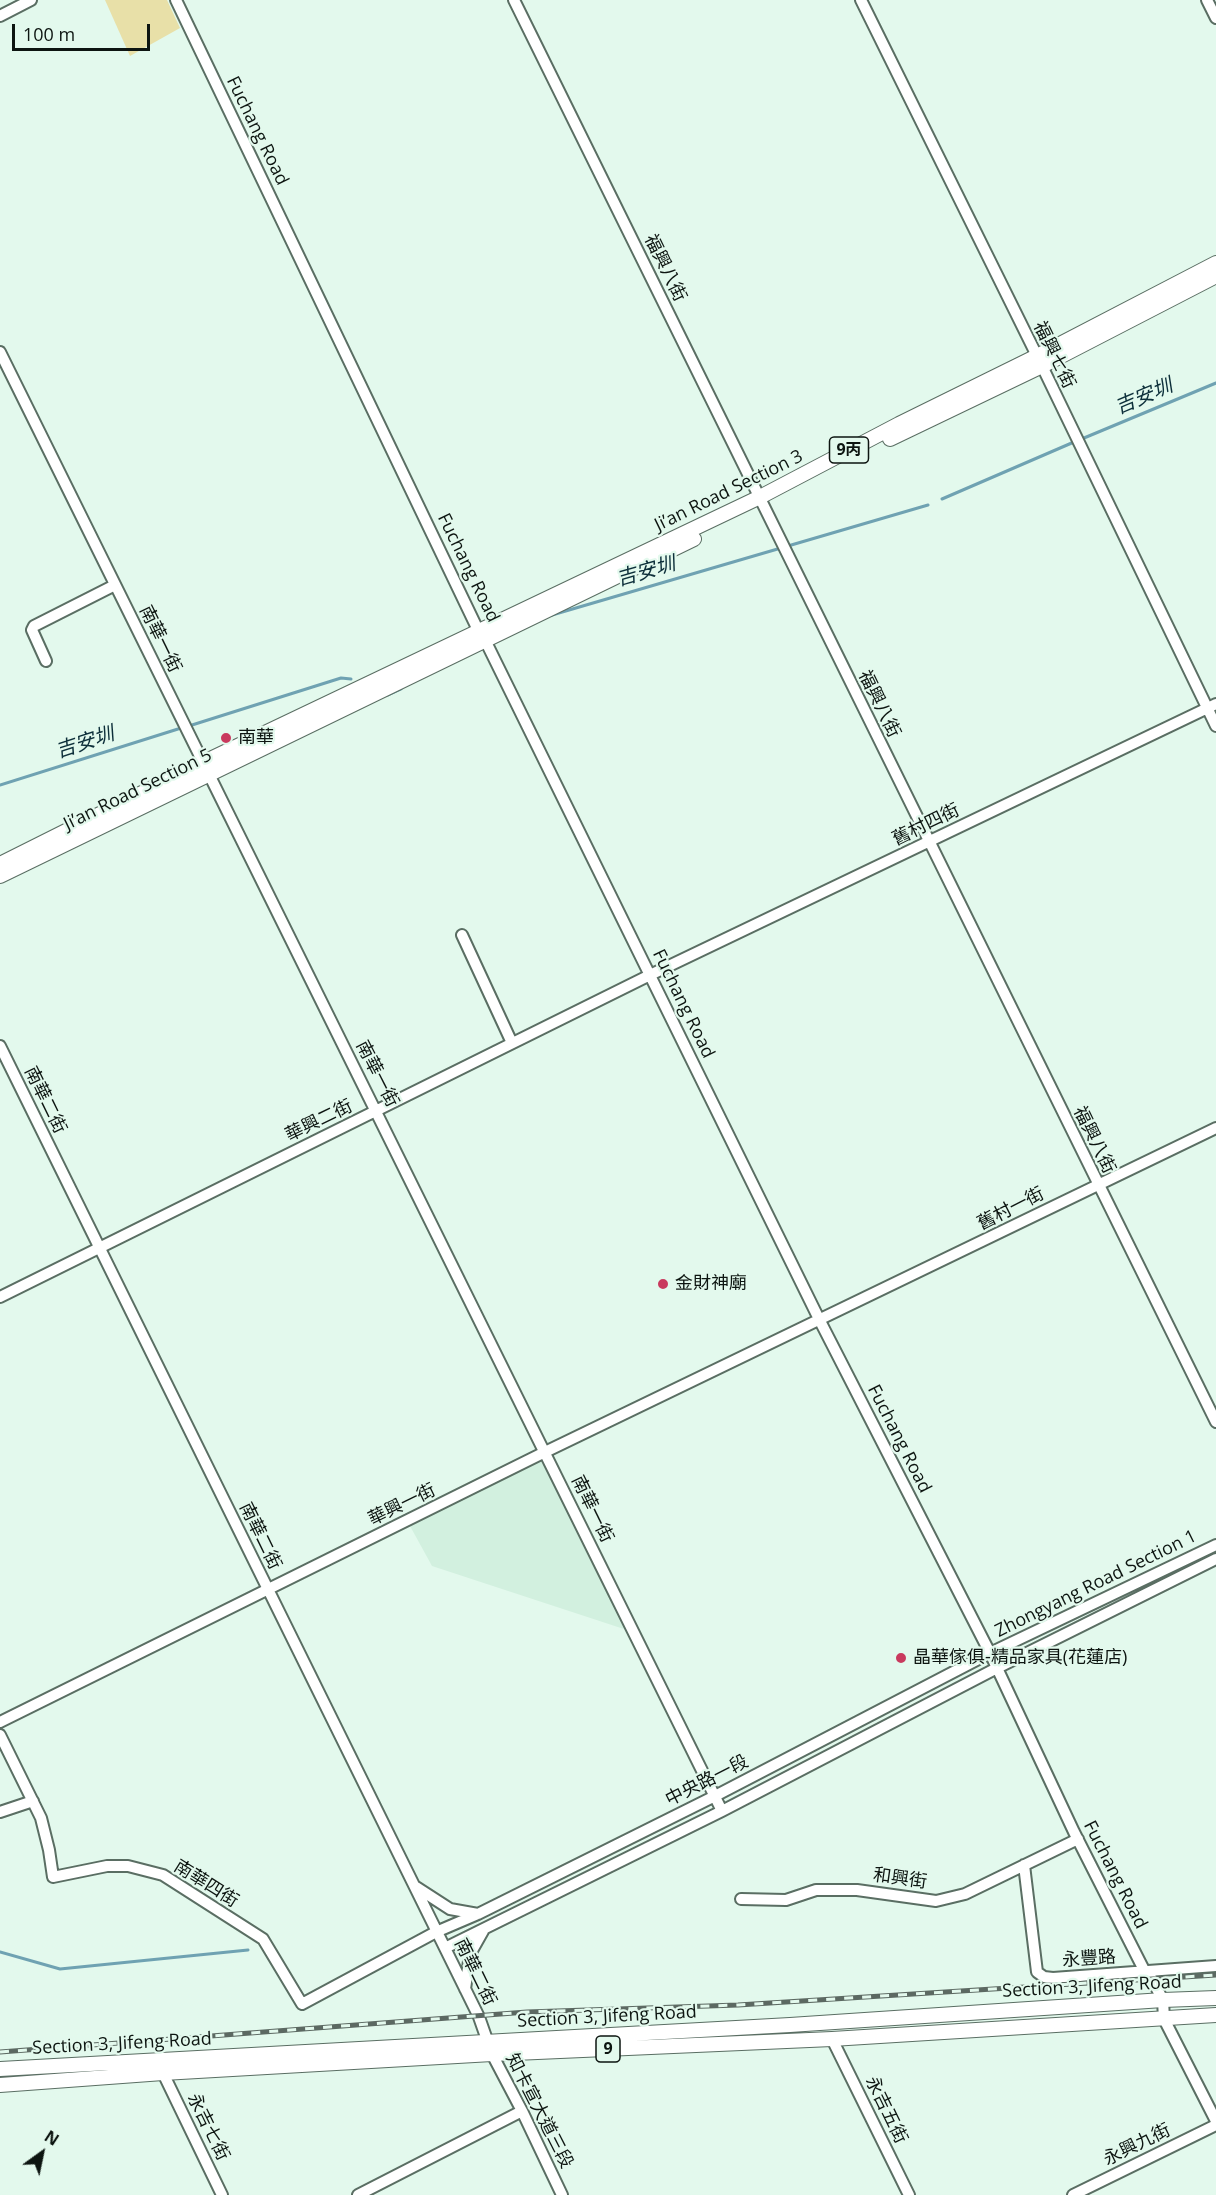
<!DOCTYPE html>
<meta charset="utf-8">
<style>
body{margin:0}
#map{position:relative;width:1216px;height:2195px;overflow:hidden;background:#e3f9ed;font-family:"Open Sans",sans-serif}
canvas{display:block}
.north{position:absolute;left:12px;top:2123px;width:60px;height:60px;-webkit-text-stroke:4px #e3f9ed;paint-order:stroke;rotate:33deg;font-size:16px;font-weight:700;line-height:24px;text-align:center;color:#0d1511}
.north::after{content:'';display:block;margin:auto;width:21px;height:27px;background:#0d1511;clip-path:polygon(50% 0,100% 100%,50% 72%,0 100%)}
.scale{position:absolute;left:12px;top:24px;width:138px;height:27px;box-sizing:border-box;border:3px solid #0d1511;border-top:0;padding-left:8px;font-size:18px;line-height:21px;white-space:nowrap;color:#0d1511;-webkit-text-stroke:4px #e3f9ed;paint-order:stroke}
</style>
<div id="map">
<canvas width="1216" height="2195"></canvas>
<div class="north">N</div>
<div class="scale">100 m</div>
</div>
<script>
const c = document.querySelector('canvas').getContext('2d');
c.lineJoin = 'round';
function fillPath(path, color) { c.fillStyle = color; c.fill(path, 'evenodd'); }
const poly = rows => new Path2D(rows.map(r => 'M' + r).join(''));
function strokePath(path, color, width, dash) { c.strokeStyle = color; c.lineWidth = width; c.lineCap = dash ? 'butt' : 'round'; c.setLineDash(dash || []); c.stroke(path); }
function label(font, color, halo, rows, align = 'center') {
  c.font = font + ' "Open Sans","Noto Sans TC",sans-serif'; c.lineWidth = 4.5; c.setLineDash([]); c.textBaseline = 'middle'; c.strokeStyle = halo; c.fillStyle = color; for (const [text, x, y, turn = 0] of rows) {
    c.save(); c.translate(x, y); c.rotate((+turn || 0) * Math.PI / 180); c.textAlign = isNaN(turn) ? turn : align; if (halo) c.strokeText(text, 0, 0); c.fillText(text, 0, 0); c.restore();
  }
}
const built = poly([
 [545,1458,630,1631,432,1566,410,1526]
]);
const green = poly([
 [105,0,167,0,180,28,130,56]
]);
const stream = poly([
 [1084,438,1216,383],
 [942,499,1074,442],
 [552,615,928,505],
 [385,694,388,695,401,689],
 [192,725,341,678,351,679],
 [0,785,178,729],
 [0,1952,60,1969,248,1950]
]);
const minor = poly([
 [176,0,478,630,485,640,819,1319,990,1653,1074,1832,1145,1972,1151,1978,1163,2000,1164,2019,1216,2121],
 [514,0,1216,1422],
 [861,0,1042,366,1216,726],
 [1207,0,1216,18],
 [0,16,31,0],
 [0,352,722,1811],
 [46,661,32,630,34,626,115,585],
 [462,935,512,1043],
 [0,1046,479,2017,492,2054,522,2111,562,2195],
 [0,1297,650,975,1216,704],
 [0,1722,545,1452,1216,1128],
 [0,1735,41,1818,49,1850,53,1877,107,1866,128,1866,163,1875,263,1939,302,2004,436,1932,478,1914,715,1796,990,1653,1216,1545],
 [0,1812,33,1801],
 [1024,1865,1037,1972,1044,1977,1053,1978,1216,1966],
 [416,1887,450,1909,478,1914],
 [741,1899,786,1900,816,1890,857,1890,936,1901,965,1894,1078,1839],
 [445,1948,722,1811,997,1668,1216,1559],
 [465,1989,470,1954,483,1931],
 [832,2039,909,2195],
 [163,2073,222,2195],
 [358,2195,522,2111],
 [1073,2195,1216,2125]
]);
const major = poly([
 [890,439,1042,366,1216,276],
 [0,864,202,763,760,497,899,424,1037,356,1216,263],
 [0,876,694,539],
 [0,2069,790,2025,1163,2000,1216,1998],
 [0,2085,163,2073,492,2054,832,2039,1216,2015]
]);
const rail = poly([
 [0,2052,527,2012,738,2005,1216,1975]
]);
const markers = [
 [226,738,6,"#c93a5e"],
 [663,1284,6,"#c93a5e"],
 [901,1658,6,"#c93a5e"]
];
const shields = [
 [849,450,39],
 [608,2049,24]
];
const shieldNames = [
 ["9丙",849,450],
 ["9",608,2049]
];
const streetNames = [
 ["Fuchang Road",257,131,64],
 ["福興八街",665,268,64],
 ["福興七街",1054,355,64],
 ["Ji’an Road Section 3",729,491,-26],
 ["Fuchang Road",468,568,64],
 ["南華一街",160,639,64],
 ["福興八街",879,704,64],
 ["Ji’an Road Section 5",138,790,-26],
 ["舊村四街",926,825,-26],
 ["Fuchang Road",683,1004,64],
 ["南華一街",377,1074,63],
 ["南華二街",45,1100,64],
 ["華興二街",319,1121,-26],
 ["福興八街",1094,1140,64],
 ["舊村一街",1011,1209,-27],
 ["Fuchang Road",899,1439,63],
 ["華興一街",402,1505,-26],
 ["南華一街",592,1509,64],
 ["南華二街",260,1536,64],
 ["Zhongyang Road Section 1",1096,1584,-26],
 ["中央路一段",707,1781,-27],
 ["Fuchang Road",1115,1875,63],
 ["和興街",900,1879,8],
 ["南華四街",206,1884,32],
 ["永豐路",1089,1959,-4],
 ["南華二街",475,1972,64],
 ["Section 3, Jifeng Road",1092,1987,-3],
 ["Section 3, Jifeng Road",607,2017,-3],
 ["Section 3, Jifeng Road",122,2044,-3],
 ["永吉五街",886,2110,64],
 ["知卡宣大道三段",539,2111,63],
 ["永吉七街",208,2127,64],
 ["永興九街",1137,2145,-26]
];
const poiNames = [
 ["南華",238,738],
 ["金財神廟",675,1284],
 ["晶華傢俱-精品家具(花蓮店)",913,1658]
];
const waterNames = [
 ["吉安圳",1144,397,-23],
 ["吉安圳",646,572,-16],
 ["吉安圳",85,743,-18]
];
fillPath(built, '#d2f0df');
fillPath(green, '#e8e0a8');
strokePath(stream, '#6fa2b2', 3);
strokePath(minor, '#5a6e63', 14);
strokePath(major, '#5a6e63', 16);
strokePath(minor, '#fff', 10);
strokePath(major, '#fff', 14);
strokePath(rail, '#5c6962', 5);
strokePath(rail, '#e3f9ed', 3, [9]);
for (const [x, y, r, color] of markers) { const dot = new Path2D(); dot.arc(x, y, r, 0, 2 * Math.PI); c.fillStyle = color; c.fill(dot); strokePath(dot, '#e3f9ed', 2); }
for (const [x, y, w] of shields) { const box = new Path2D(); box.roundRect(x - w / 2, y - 13, w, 26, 4.5); c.fillStyle = '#e3f9ed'; c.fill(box); strokePath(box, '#0d1511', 1.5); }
label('bold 16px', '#0d1511', null, shieldNames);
label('18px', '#0d1511', '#e3f9ed', streetNames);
label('18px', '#0d1511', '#e3f9ed', poiNames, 'left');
label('italic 20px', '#0d2f3a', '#e3f9ed', waterNames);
</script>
